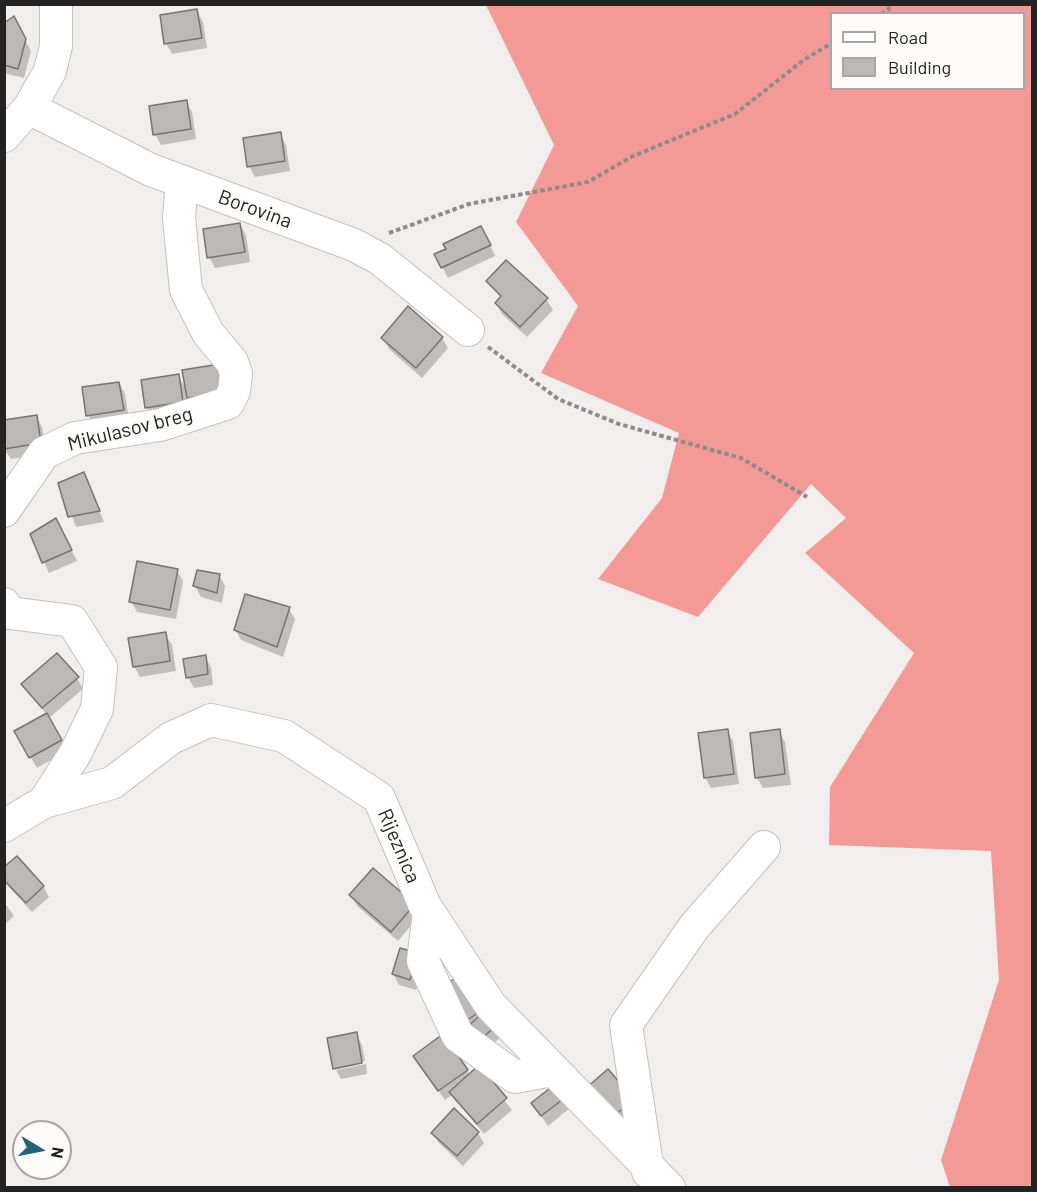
<!DOCTYPE html>
<style>
body{margin:0}
#map{position:relative;width:1037px;height:1192px;overflow:hidden;background:#f2eeed;font-family:Barlow,sans-serif}
canvas{display:block}
.frame{position:absolute;inset:0;border:6px solid #242323;pointer-events:none}
.legend{position:absolute;left:830px;top:12px;width:195px;height:78px;box-sizing:border-box;background:#fffbfb;border:2px solid #a7a5a5;margin:0;padding:8px 10px;list-style:none;font-size:18px;color:#242323}
.legend li{display:flex;align-items:center;gap:12px;height:30px}
.legend b{width:30px;border:2px solid #a7a5a5}
.north{position:absolute;left:12px;top:1120px;width:60px;height:60px;box-sizing:border-box;background:#fffbfb;border:2px solid #a7a5a5;border-radius:50%;rotate:100deg;font-size:16px;font-weight:700;line-height:24px;text-align:center;color:#242323}
.north::after{content:'';display:block;margin:auto;width:21px;height:27px;background:#236278;clip-path:polygon(50% 0,100% 100%,50% 72%,0 100%)}
</style>
<div id="map">
<canvas width="1037" height="1192"></canvas>
<div class="frame"></div>
<ul class="legend">
<li><b style="height:8px;background:#fff"></b>Road</li>
<li><b style="height:16px;background:#bcb8b7"></b>Building</li>
</ul>
<div class="north">N</div>
</div>
<script>
const c = document.querySelector('canvas').getContext('2d');
c.lineJoin = 'round';
function fillPath(path, color) { c.fillStyle = color; c.fill(path, 'evenodd'); }
const poly = rows => new Path2D(rows.map(r => 'M' + r).join(''));
function strokePath(path, color, width, dash) { c.strokeStyle = color; c.lineWidth = width; c.lineCap = dash ? 'butt' : 'round'; c.setLineDash(dash || []); c.stroke(path); }
function label(font, color, halo, rows, align = 'center') {
  c.font = font + ' Barlow,sans-serif'; c.lineWidth = 5; c.setLineDash([]); c.textBaseline = 'middle'; c.strokeStyle = halo; c.fillStyle = color; for (const [text, x, y, turn = 0] of rows) {
    c.save(); c.translate(x, y); c.rotate((+turn || 0) * Math.PI / 180); c.textAlign = isNaN(turn) ? turn : align; if (halo) c.strokeText(text, 0, 0); c.fillText(text, 0, 0); c.restore();
  }
}
const forest = poly([
 [486,5,1032,5,1032,1187,950,1187,941,1160,999,980,991,851,829,845,830,787,914,653,805,553,846,518,811,484,698,617,598,579,662,498,679,433,541,373,578,306,516,222,554,145],
 [832,14,1024,14,1024,88,832,88]
]);
const shadow = poly([
 [197,11,203,22,207,48,172,54,166,43],
 [13,18,31,51,24,78,4,73,4,25],
 [186,102,192,112,196,139,161,145,155,134],
 [280,134,286,145,290,171,255,177,249,166],
 [240,225,246,235,250,262,215,268,209,257],
 [487,238,495,256,448,278,436,255],
 [488,281,546,299,553,310,527,337,502,314,496,303,501,298],
 [383,338,442,338,448,348,422,378,389,349],
 [219,366,194,409,186,394,188,413,153,418,147,408,143,381,178,376,187,390],
 [119,383,125,394,129,420,94,426,88,415],
 [36,416,42,427,46,454,11,459,4,449],
 [84,474,104,522,76,527,60,484],
 [62,531,77,561,49,573,32,535],
 [177,571,183,581,176,619,137,612,131,601],
 [219,575,225,586,222,603,201,597,195,586],
 [289,609,295,619,283,657,241,640,235,629],
 [165,634,172,645,176,671,140,677,134,666],
 [205,657,211,667,213,685,194,688,188,677],
 [77,678,83,689,49,718,67,751,37,768,16,732,47,715,23,684],
 [727,731,733,741,739,784,711,788,705,777],
 [779,731,785,742,791,785,763,788,757,778],
 [4,870,43,886,49,897,32,912,6,884],
 [373,870,420,915,398,941,357,906,351,895],
 [4,902,14,916,4,925],
 [423,965,416,990,399,985,393,974],
 [444,988,506,1032,483,1053],
 [356,1034,362,1045,365,1061,336,1066,336,1070,366,1064,367,1074,341,1079,335,1068],
 [421,1066,467,1070,469,1075,478,1068,512,1110,484,1134,452,1095,445,1100],
 [564,1097,570,1108,548,1126,533,1104],
 [594,1099,639,1110,619,1127],
 [433,1133,478,1133,484,1143,463,1166,439,1143]
]);
const building = poly([
 [197,9,202,38,164,44,160,15,197,9],
 [14,16,26,39,18,69,4,65,4,23,14,16],
 [187,100,191,129,153,135,149,106,187,100],
 [281,132,285,161,247,167,243,138,281,132],
 [240,223,245,252,207,258,203,229,240,223],
 [481,226,491,245,441,268,434,254,446,249,443,244,481,226],
 [506,260,548,298,520,327,495,303,501,296,486,281,506,260],
 [408,306,443,337,416,368,381,338,408,306],
 [220,364,224,392,187,398,182,370,220,364],
 [179,374,183,402,145,408,141,380,179,374],
 [119,382,124,410,86,416,82,387,119,382],
 [37,415,41,443,4,449,4,420,37,415],
 [84,472,100,511,68,517,58,483,84,472],
 [56,518,72,550,42,563,30,534,56,518],
 [137,561,178,569,170,610,129,602,137,561],
 [197,570,220,574,217,593,193,586,197,570],
 [245,594,290,607,277,647,234,630,245,594],
 [166,632,170,661,133,667,128,638,166,632],
 [57,653,79,677,42,708,21,684,57,653],
 [206,655,208,674,186,678,183,659,206,655],
 [47,713,62,740,29,758,14,731,47,713],
 [728,729,734,774,704,778,698,733,728,729],
 [780,729,785,774,755,778,750,733,780,729],
 [17,856,44,886,26,903,4,880,4,867,17,856],
 [373,868,415,904,391,932,349,895,373,868],
 [400,948,418,953,410,980,392,974,400,948],
 [461,974,485,1008,466,1021,442,987,461,974],
 [489,1007,501,1021,476,1044,464,1030,489,1007],
 [357,1032,362,1063,333,1069,327,1038,357,1032],
 [443,1034,468,1070,438,1091,413,1056,443,1034],
 [479,1065,507,1098,477,1124,449,1092,479,1065],
 [608,1069,634,1099,612,1118,586,1088,608,1069],
 [554,1085,566,1097,541,1116,531,1103,554,1085],
 [454,1108,479,1132,457,1156,431,1133,454,1108]
]);
const path = poly([
 [881,14,889,9,889,4],
 [389,233,469,204,588,182,631,157,735,114,805,59,832,43],
 [488,347,558,399,619,424,741,458,807,497]
]);
const minor = poly([
 [29,108,151,170,354,245,380,259,468,330],
 [4,136,29,108,50,71,56,46,56,4],
 [4,511,44,453,75,438,160,425,228,403,234,391,236,373,232,362,208,333,186,290,179,218,182,182],
 [4,604,10,613,72,621,101,667,97,709,75,754,44,802],
 [4,826,44,802,112,783,171,738,211,720,284,736,379,798,425,906,491,1006,669,1188],
 [429,912,423,961,458,1036,515,1077,552,1070],
 [648,1172,626,1025,694,927,764,847]
]);
const streetNames = [
 ["Borovina",255,209,20],
 ["Mikulasov breg",130,429,-14],
 ["Rijeznica",399,846,67]
];
fillPath(forest, '#f49a96');
fillPath(shadow, '#0003');
fillPath(building, '#bcb8b7');
strokePath(building, '#777373', 1.5);
strokePath(minor, '#c5c1c1', 34);
strokePath(path, '#8e8b8b', 4, [4.5, 3]);
strokePath(minor, '#fff', 32);
label('20px', '#242323', '#fffbfb', streetNames);
</script>
